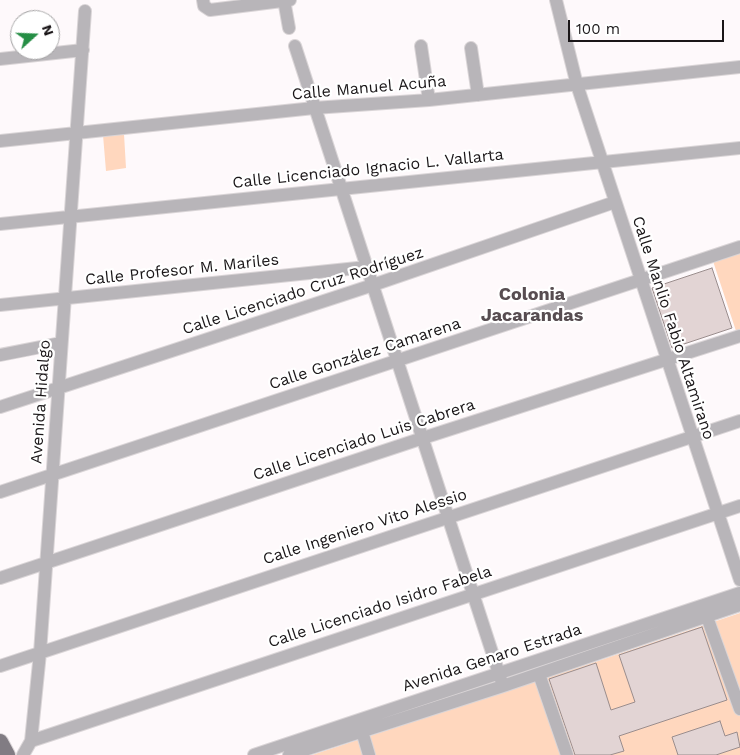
<!DOCTYPE html>
<meta charset="utf-8">
<style>
body{margin:0}
#map{position:relative;width:740px;height:755px;overflow:hidden;background:#fef9fb;font-family:"Work Sans",sans-serif}
canvas{display:block}
.north{position:absolute;left:10px;top:10px;width:50px;height:50px;box-sizing:border-box;background:#fff;border:1px solid #a3a2a3;border-radius:50%;rotate:70deg;font-size:14px;font-weight:700;line-height:20px;text-align:center;color:#1a1618}
.north::after{content:'';display:block;margin:auto;width:18px;height:22px;background:#258e45;clip-path:polygon(50% 0,100% 100%,50% 72%,0 100%)}
.scale{position:absolute;left:568px;top:20px;width:156px;height:22px;box-sizing:border-box;border:2px solid #1a1618;border-top:0;padding-left:6px;font-size:15px;line-height:18px;white-space:nowrap;color:#1a1618;-webkit-text-stroke:4px #fff;paint-order:stroke}
</style>
<div id="map">
<canvas width="740" height="755"></canvas>
<div class="north">N</div>
<div class="scale">100 m</div>
</div>
<script>
const c = document.querySelector('canvas').getContext('2d');
c.lineJoin = 'round';
function fillPath(path, color) { c.fillStyle = color; c.fill(path, 'evenodd'); }
const poly = rows => new Path2D(rows.map(r => 'M' + r).join(''));
function strokePath(path, color, width, dash) { c.strokeStyle = color; c.lineWidth = width; c.lineCap = dash ? 'butt' : 'round'; c.setLineDash(dash || []); c.stroke(path); }
function label(font, color, halo, rows, align = 'center') {
  c.font = font + ' "Work Sans",sans-serif'; c.lineWidth = 4.5; c.setLineDash([]); c.textBaseline = 'middle'; c.strokeStyle = halo; c.fillStyle = color; for (const [text, x, y, turn = 0] of rows) {
    c.save(); c.translate(x, y); c.rotate((+turn || 0) * Math.PI / 180); c.textAlign = isNaN(turn) ? turn : align; if (halo) c.strokeText(text, 0, 0); c.fillText(text, 0, 0); c.restore();
  }
}
const green = poly([
 [124,134,126,168,106,171,103,135],
 [740,249,740,333,737,334,712,258],
 [740,613,740,755,312,755,595,662]
]);
const building = poly([
 [712,268,732,328,672,348,652,288,712,268],
 [702,627,727,700,619,736,624,751,610,755,575,755,549,679,596,663,611,710,635,702,619,655,702,627],
 [720,721,725,736,737,732,740,747,716,755,678,755,672,737,720,721]
]);
const minor = poly([
 [203,0,204,6,210,10,290,0],
 [284,0,289,28],
 [556,0,577,85,740,580],
 [295,46,503,686],
 [421,46,429,100],
 [471,48,478,95],
 [0,59,83,50],
 [0,141,314,108,429,100,740,67],
 [0,224,740,148],
 [0,305,367,267],
 [0,355,61,343],
 [0,407,373,285,615,202],
 [0,492,740,247],
 [0,578,423,438,740,336],
 [707,617,740,709],
 [0,666,740,421],
 [539,674,567,755],
 [364,738,369,755],
 [31,741,740,506],
 [23,755,31,741,40,653,85,11],
 [254,755,740,593],
 [289,755,503,686,740,605]
]);
const major = poly([
 [0,742,7,755]
]);
const streetNames = [
 ["Calle Manuel Acuña",369,88,-5],
 ["Calle Licenciado Ignacio L. Vallarta",368,169,-6],
 ["Calle Profesor M. Mariles",182,270,-6],
 ["Calle Licenciado Cruz Rodríguez",303,291,-18],
 ["Calle Manlio Fabio Altamirano",673,328,72],
 ["Calle González Camarena",365,354,-18],
 ["Avenida Hidalgo",41,402,-86],
 ["Calle Licenciado Luis Cabrera",364,440,-18],
 ["Calle Ingeniero Vito Alessio",365,527,-18],
 ["Calle Licenciado Isidro Fabela",380,607,-18],
 ["Avenida Genaro Estrada",492,658,-18]
];
const neighbourhoodNames = [
 ["Colonia",532,295],
 ["Jacarandas",532,316]
];
fillPath(green, '#ffd7be');
fillPath(building, '#e2d4d4');
strokePath(building, '#9a8d8d', 1);
strokePath(minor, '#dad5d7', 14);
strokePath(major, '#dad5d7', 18);
strokePath(minor, '#b8b5b9', 12);
strokePath(major, '#817c83', 16);
label('16px', '#1a1618', '#fff', streetNames);
label('bold 18px', '#574d51', '#fff', neighbourhoodNames);
</script>
